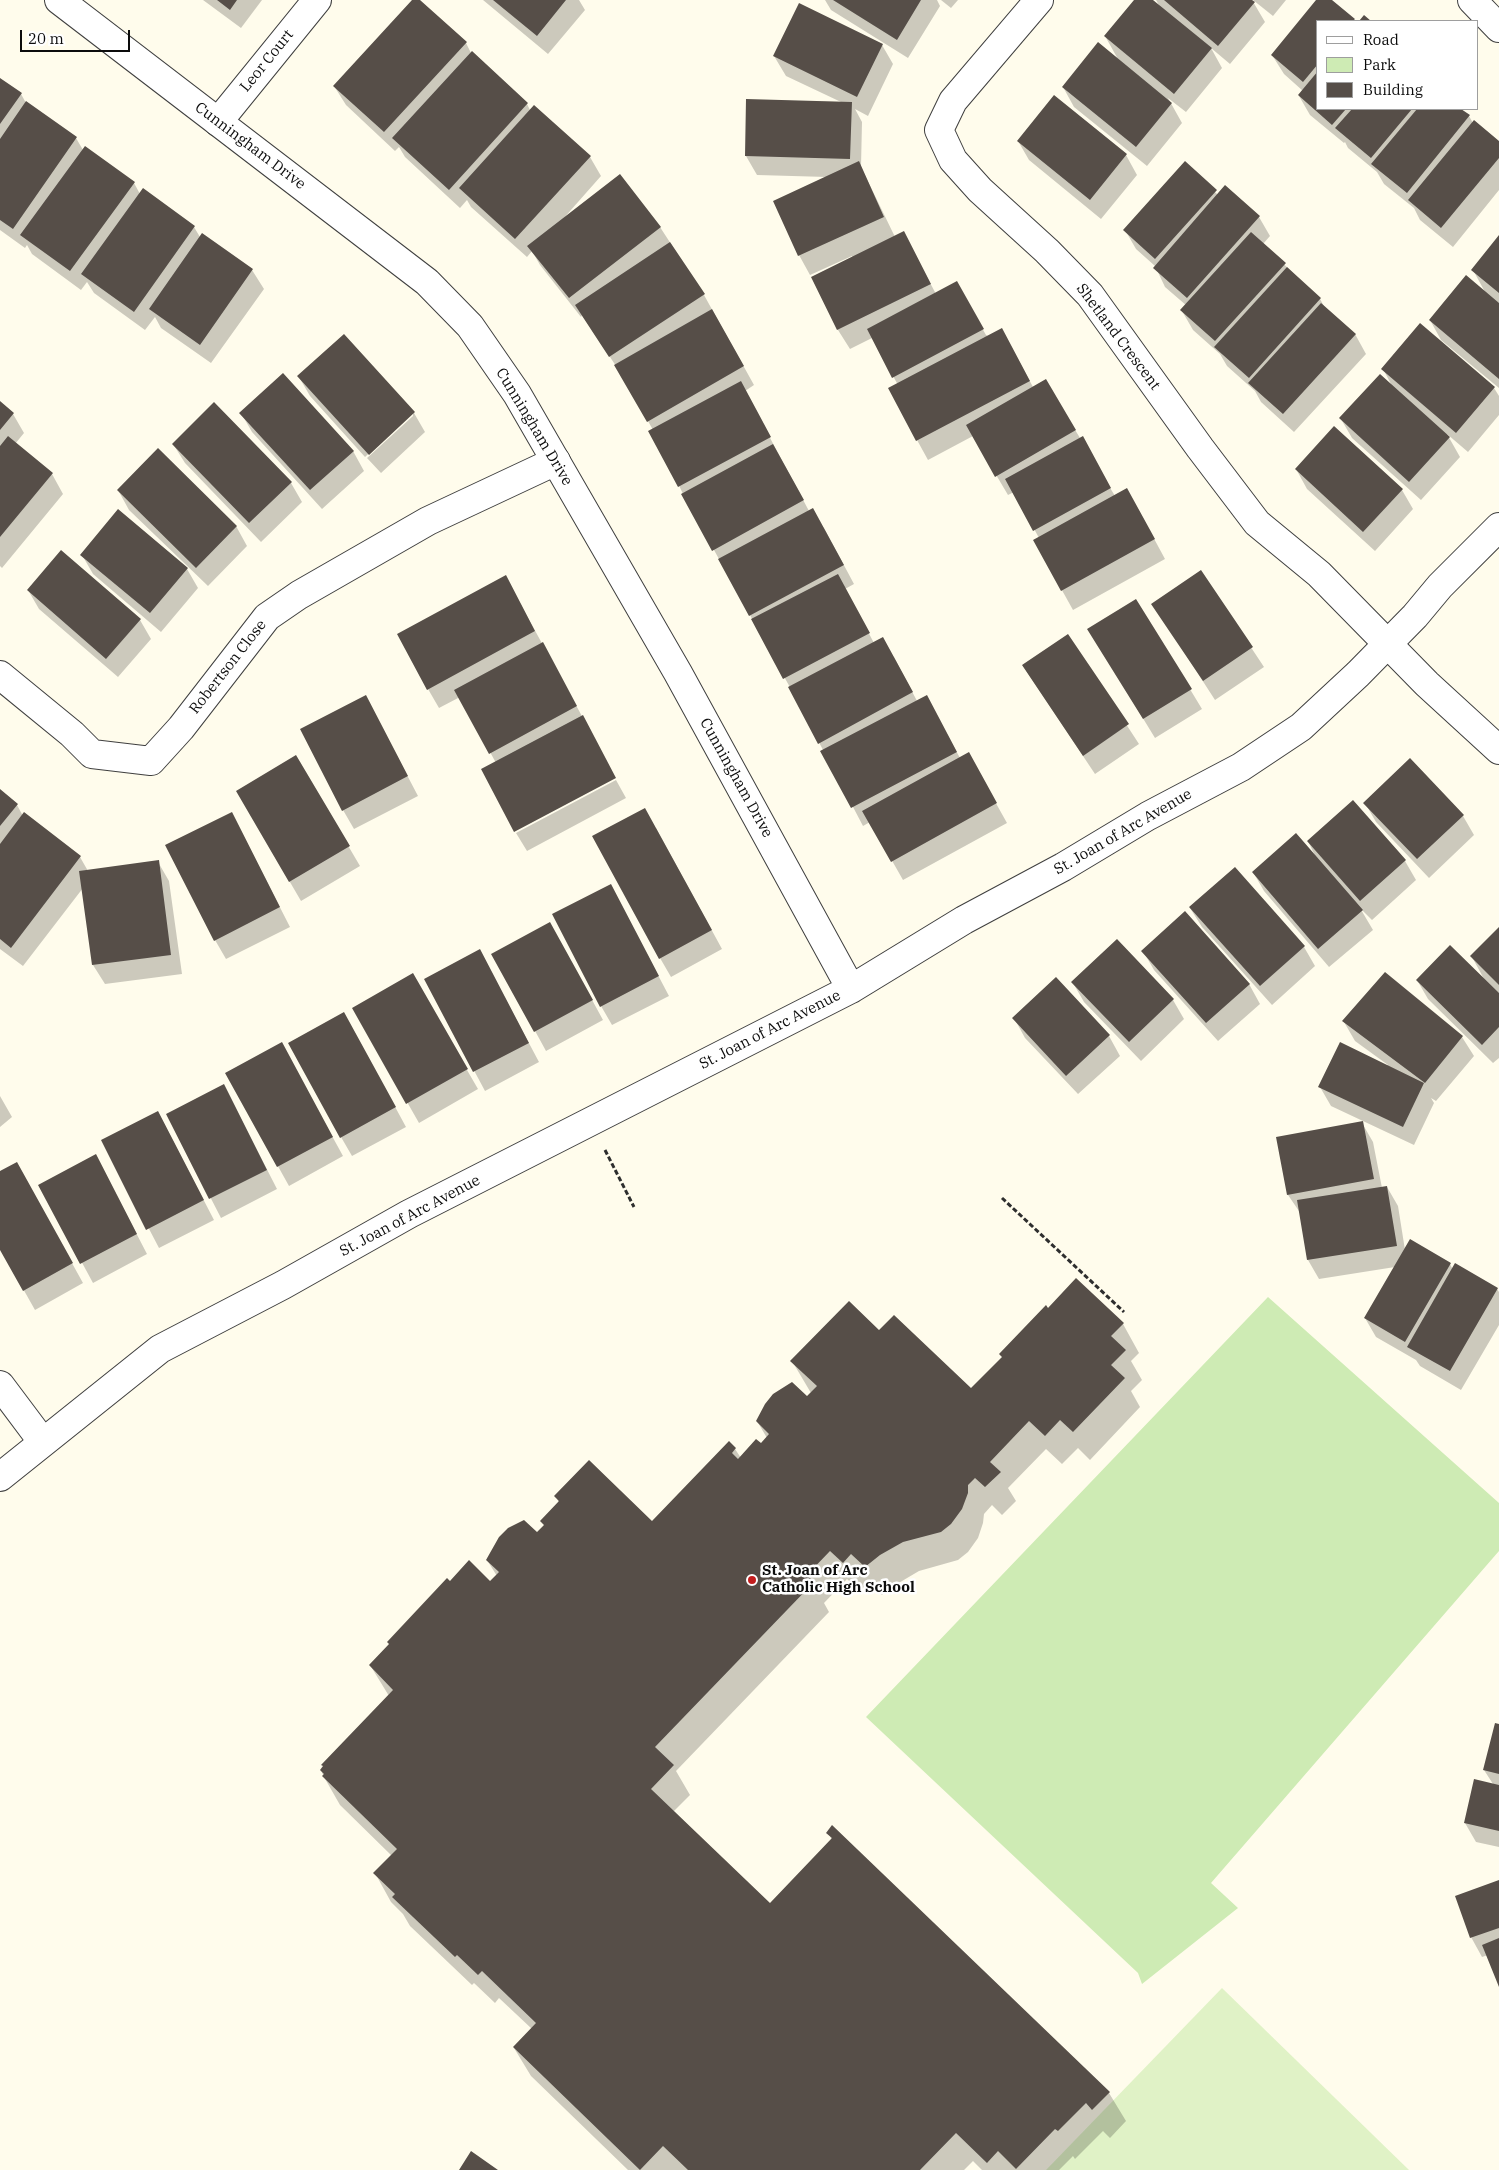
<!DOCTYPE html>
<style>
body{margin:0}
#map{position:relative;width:1499px;height:2170px;overflow:hidden;background:#fffcec;font-family:"IBM Plex Serif",serif}
canvas{display:block}
.legend{position:absolute;left:1316px;top:20px;width:162px;height:90px;box-sizing:border-box;background:#fff;border:1px solid #9e9e9e;margin:0;padding:6px 9px;list-style:none;font-size:15px;color:#0c0c0c}
.legend li{display:flex;align-items:center;gap:10px;height:25px}
.legend b{width:25px;border:1px solid #9e9e9e}
.scale{position:absolute;left:20px;top:30px;width:110px;height:22px;box-sizing:border-box;border:2px solid #0c0c0c;border-top:0;padding-left:6px;font-size:15px;line-height:18px;white-space:nowrap;color:#0c0c0c;-webkit-text-stroke:4px #fff;paint-order:stroke}
</style>
<div id="map">
<canvas width="1499" height="2170"></canvas>
<ul class="legend">
<li><b style="height:6px;background:#fff"></b>Road</li>
<li><b style="height:14px;background:#ceebb4"></b>Park</li>
<li><b style="height:14px;background:#564e48"></b>Building</li>
</ul>
<div class="scale">20 m</div>
</div>
<script>
const c = document.querySelector('canvas').getContext('2d');
c.lineJoin = 'round';
function fillPath(path, color) { c.fillStyle = color; c.fill(path, 'evenodd'); }
const poly = rows => new Path2D(rows.map(r => 'M' + r).join(''));
function strokePath(path, color, width, dash) { c.strokeStyle = color; c.lineWidth = width; c.lineCap = dash ? 'butt' : 'round'; c.setLineDash(dash || []); c.stroke(path); }
function label(font, color, halo, rows, align = 'center') {
  c.font = font + ' "IBM Plex Serif",serif'; c.lineWidth = 5; c.setLineDash([]); c.textBaseline = 'middle'; c.strokeStyle = halo; c.fillStyle = color; for (const [text, x, y, turn = 0] of rows) {
    c.save(); c.translate(x, y); c.rotate((+turn || 0) * Math.PI / 180); c.textAlign = isNaN(turn) ? turn : align; if (halo) c.strokeText(text, 0, 0); c.fillText(text, 0, 0); c.restore();
  }
}
const green = poly([
 [1268,1297,1499,1503,1499,1551,1211,1883,1238,1908,1142,1984,1138,1973,866,1717]
]);
const pitch = poly([
 [1222,1988,1409,2170,1046,2170]
]);
const shadow = poly([
 [203,0,262,0,241,28],
 [413,0,418,0,466,43,471,53,527,104,530,110,590,157,601,176,563,219,660,227,704,295,754,385,745,391,809,511,824,528,854,584,845,589,874,643,894,657,917,701,937,716,960,758,979,773,1007,823,903,880,870,822,863,826,792,691,683,494,653,430,622,375,582,315,581,317,540,265,532,251,527,257,471,207,467,200,460,208,405,157,399,147,395,151,346,105,334,86],
 [483,0,579,0,585,10,548,54],
 [825,0,937,0,940,6,908,58,831,10],
 [941,0,958,0,951,8],
 [1135,0,1151,0,1160,7,1156,0,1252,0,1265,22,1230,64,1211,48,1222,68,1186,112,1168,98,1182,123,1147,166,1074,107,1063,87,1119,61,1105,36],
 [1253,0,1286,0,1273,16],
 [1317,0,1330,0,1355,21,1318,21,1318,109,1459,109,1469,116,1473,123,1499,142,1499,190,1453,247,1420,220,1414,208,1384,184,1377,172,1348,148,1345,142,1344,143,1310,115,1299,96,1303,91,1284,74,1272,55],
 [882,45,893,64,868,116,855,109,862,122,861,167,895,237,903,232,936,294,966,300,986,335,1012,348,1033,387,1045,380,1115,496,1138,509,1165,559,1073,610,1034,540,1039,538,1014,492,1008,495,973,436,928,460,917,440,898,385,872,338,850,349,838,330,812,278,853,258,852,256,810,275,799,255,827,177,757,175,746,156,748,100,841,102,786,76,774,56],
 [0,79,21,94,26,103,76,138,83,150,134,183,140,194,143,190,194,227,200,237,252,270,264,289,211,363,161,328,155,317,145,330,94,293,87,282,81,290,32,254,27,245,25,248,0,230],
 [1018,141,1126,155,1137,175,1101,219,1029,160],
 [1185,163,1218,195,1259,217,1270,236,1263,244,1320,299,1325,308,1355,334,1366,354,1294,432,1261,402,1255,391,1227,366,1220,354,1193,330,1182,311,1187,306,1165,287,1155,266,1136,249,1125,230],
 [1499,237,1499,388,1441,340,1430,320,1485,292,1473,270],
 [1420,325,1494,388,1499,396,1499,415,1468,452,1447,434,1460,457,1421,500,1352,438,1341,419,1392,386,1383,369],
 [344,335,414,413,425,432,381,473,367,458,413,416,413,413,365,457,310,396,299,377],
 [0,403,13,414,24,433,15,444,52,474,63,494,2,568,0,566],
 [241,413,353,451,364,471,322,509,252,432],
 [1334,428,1402,490,1413,509,1375,551,1307,489,1296,469],
 [173,444,291,483,302,502,261,542,185,463],
 [118,490,236,526,247,546,208,586,129,510],
 [82,555,187,569,198,588,161,632,93,574],
 [1201,572,1264,667,1215,700,1153,604],
 [28,590,140,620,151,639,118,677,39,609],
 [516,596,583,718,496,763,460,697,439,708,428,689],
 [1136,600,1202,709,1155,738,1100,648],
 [1068,635,1139,744,1095,774,1023,666],
 [376,716,418,796,354,829,343,810],
 [296,757,360,866,301,901,237,791],
 [616,780,626,798,527,851,516,833],
 [0,791,17,805,23,816,24,814,80,857,88,871,158,862,169,881,182,974,105,984,93,965,83,888,23,966,0,949],
 [1365,803,1463,816,1474,835,1429,878,1376,822],
 [656,828,722,949,671,977,660,958],
 [242,833,290,927,226,959,215,940],
 [1308,841,1405,861,1416,880,1372,920,1360,908,1373,930,1329,967,1264,891,1253,872,1316,858],
 [621,905,669,996,612,1025,601,1006],
 [1190,908,1304,947,1315,966,1272,1005,1202,927],
 [1499,929,1499,1058,1493,1063,1428,999,1417,980,1484,979,1472,957],
 [1117,940,1173,1000,1184,1019,1141,1061,1084,1002,1073,983],
 [561,943,603,1020,546,1051,493,954],
 [1143,951,1249,984,1260,1004,1218,1041,1154,970],
 [490,970,539,1062,485,1091,425,979],
 [1385,973,1462,1037,1474,1056,1436,1101,1431,1098,1434,1103,1414,1145,1331,1106,1320,1087,1388,1065,1355,1041,1344,1022],
 [412,975,478,1089,419,1123,354,1009],
 [1056,979,1109,1036,1120,1056,1078,1094,1025,1038,1014,1018],
 [355,1033,406,1127,352,1156,341,1137],
 [292,1063,343,1156,289,1186,226,1073],
 [0,1096,12,1117,0,1127],
 [234,1105,277,1189,221,1218,168,1115],
 [158,1112,214,1220,159,1248,103,1141],
 [1362,1123,1373,1142,1382,1188,1387,1187,1398,1206,1405,1250,1450,1264,1453,1270,1456,1265,1497,1289,1499,1292,1499,1325,1461,1390,1420,1366,1416,1360,1376,1337,1365,1318,1395,1267,1319,1279,1308,1260,1301,1214,1288,1195,1278,1138],
 [0,1172,27,1182,83,1283,35,1310,0,1248],
 [106,1175,147,1254,93,1283,40,1185],
 [1048,1309,1123,1324,1139,1353,1131,1361,1142,1380,1131,1391,1140,1407,1090,1460,1078,1448,1062,1464,1046,1449,1008,1488,1016,1501,1002,1515,992,1505,984,1514,983,1523,978,1538,968,1552,958,1560,919,1571,897,1584,882,1595,869,1582,860,1591,847,1579,824,1603,829,1612,676,1771,690,1795,673,1812,770,1905,832,1840,828,1833,1109,2093,1126,2121,1110,2138,1103,2131,1075,2159,1073,2156,1059,2170,982,2170,973,2161,964,2170,628,2170,531,2076,514,2048,532,2029,499,1998,495,2003,474,1983,472,1985,410,1926,403,1914,391,1902,375,1873,392,1856,340,1805,324,1777,321,1770,389,1696,370,1665,450,1582,490,1582,497,1576,487,1560,538,1534,545,1526,541,1521,559,1503,556,1496,652,1523,735,1449,741,1458,761,1445,767,1438,757,1421,807,1398,811,1393,792,1361,879,1332,972,1390],
 [1499,1726,1499,1847,1476,1842,1465,1823,1493,1784,1484,1770],
 [1499,1881,1499,1984,1488,1955,1482,1957,1471,1937]
]);
const building = poly([
 [217,0,237,0,230,10],
 [412,0,420,0,467,42,384,132,333,86],
 [493,0,566,0,537,36],
 [833,0,921,0,897,40],
 [1134,0,1153,0,1212,48,1174,94,1104,36],
 [1164,0,1252,0,1255,2,1218,46],
 [1316,0,1332,0,1355,19,1353,21,1318,21,1318,64,1303,82,1271,55],
 [799,3,883,44,857,97,773,56],
 [1364,15,1371,21,1359,21],
 [1098,42,1172,103,1136,147,1062,87],
 [472,51,528,103,449,190,392,138],
 [1318,71,1318,109,1346,109,1332,125,1298,95],
 [0,78,22,93,0,124],
 [1054,95,1127,154,1090,200,1017,141],
 [746,99,852,102,850,159,745,156],
 [26,101,77,137,13,229,0,220,0,139],
 [534,105,591,156,515,239,459,188],
 [1352,109,1412,109,1371,158,1335,128],
 [1417,109,1461,109,1470,115,1407,193,1371,164],
 [1474,120,1499,141,1499,158,1441,228,1408,200],
 [85,146,135,182,70,271,20,235],
 [859,161,884,217,798,256,773,201],
 [1185,161,1217,190,1155,259,1123,230],
 [620,174,661,227,569,298,527,246],
 [1225,185,1260,216,1187,298,1153,268],
 [143,188,195,226,134,312,81,274],
 [904,231,931,284,837,330,811,277],
 [1251,232,1286,263,1215,341,1180,310],
 [202,233,253,269,200,345,149,309],
 [1499,235,1499,293,1471,270],
 [670,242,705,294,609,357,575,305],
 [1287,267,1321,298,1249,378,1214,347],
 [1466,275,1499,303,1499,379,1429,320],
 [957,281,984,329,892,378,867,329],
 [1321,303,1356,334,1283,414,1248,383],
 [712,309,744,366,647,422,614,365],
 [1420,323,1495,387,1456,433,1381,369],
 [1002,328,1030,381,916,441,888,388],
 [344,334,415,412,369,455,297,376],
 [283,373,354,451,310,490,239,413],
 [1380,374,1450,437,1409,482,1339,418],
 [1046,379,1076,430,995,477,966,425],
 [741,381,771,437,678,487,648,431],
 [0,401,14,413,0,430],
 [214,402,292,482,249,523,172,444],
 [1334,426,1403,489,1363,532,1295,469],
 [8,436,53,473,0,537,0,446],
 [1083,436,1111,488,1033,531,1005,479],
 [773,444,804,500,712,551,681,494],
 [158,448,237,526,196,568,117,490],
 [1127,488,1155,539,1061,591,1033,540],
 [813,508,844,565,749,616,718,559],
 [118,509,188,568,150,613,80,555],
 [61,550,141,619,106,659,27,590],
 [1201,570,1253,647,1203,681,1151,604],
 [838,574,870,633,783,679,751,619],
 [506,575,535,631,427,690,397,634],
 [1136,599,1192,689,1143,719,1087,629],
 [1068,634,1129,724,1083,756,1022,665],
 [883,637,913,692,818,744,788,687],
 [543,642,577,706,489,754,454,690],
 [366,695,408,776,342,811,300,729],
 [927,695,957,752,851,808,820,751],
 [583,715,616,778,514,832,481,769],
 [969,752,997,803,891,862,862,811],
 [296,755,350,846,289,882,236,791],
 [1410,758,1464,815,1417,859,1363,803],
 [0,789,18,804,0,826],
 [1353,800,1406,860,1360,901,1307,841],
 [645,808,712,930,659,959,592,836],
 [24,812,81,856,11,948,0,939,0,844],
 [232,812,280,907,214,941,165,845],
 [1296,833,1363,910,1318,949,1252,872],
 [159,860,171,955,92,965,79,871],
 [1235,867,1305,946,1260,986,1189,907],
 [611,884,659,976,600,1007,552,914],
 [1185,911,1250,984,1206,1023,1141,951],
 [550,922,593,1000,534,1032,491,954],
 [1499,927,1499,985,1470,956],
 [1117,939,1174,999,1129,1042,1071,982],
 [1450,945,1499,993,1499,1027,1482,1045,1416,980],
 [480,949,529,1043,473,1072,424,979],
 [1385,972,1463,1036,1425,1083,1342,1021],
 [413,973,468,1069,406,1104,352,1008],
 [1056,977,1110,1035,1066,1076,1012,1018],
 [344,1012,396,1107,340,1138,288,1043],
 [282,1042,333,1137,277,1167,225,1073],
 [1340,1042,1424,1083,1403,1127,1318,1087],
 [224,1084,267,1170,209,1199,166,1114],
 [158,1111,204,1200,146,1230,101,1140],
 [1363,1121,1374,1179,1287,1195,1276,1137],
 [96,1154,137,1234,80,1264,38,1185],
 [17,1162,73,1263,23,1291,0,1250,0,1171],
 [1387,1186,1397,1246,1307,1260,1297,1200],
 [1410,1239,1451,1263,1405,1342,1364,1318],
 [1455,1263,1498,1288,1450,1371,1407,1347],
 [1076,1278,1124,1323,1111,1336,1126,1350,1111,1365,1125,1378,1073,1432,1060,1420,1045,1436,1029,1421,990,1462,1001,1472,985,1487,975,1478,968,1485,968,1493,962,1509,951,1524,941,1532,903,1542,880,1555,865,1567,851,1554,843,1563,830,1551,807,1575,814,1582,655,1747,674,1765,651,1789,770,1903,832,1838,826,1833,832,1825,1110,2092,1092,2110,1086,2103,1058,2131,1055,2129,1016,2169,998,2151,987,2163,956,2133,920,2170,688,2170,663,2146,640,2170,513,2047,536,2023,482,1971,478,1975,457,1955,455,1957,392,1897,395,1894,373,1873,397,1849,322,1776,324,1774,320,1770,323,1766,321,1765,393,1690,369,1665,389,1644,387,1642,447,1578,450,1581,469,1560,490,1581,499,1572,486,1560,499,1537,508,1528,524,1520,537,1532,544,1525,540,1521,559,1501,554,1496,589,1460,652,1521,729,1441,736,1448,732,1453,738,1459,756,1439,761,1443,769,1434,756,1421,765,1404,773,1394,792,1382,807,1396,817,1386,790,1361,849,1301,879,1330,894,1315,971,1388,1002,1357,999,1354,1046,1305,1048,1308],
 [1495,1723,1499,1724,1499,1774,1483,1770],
 [1474,1779,1499,1785,1499,1831,1464,1823],
 [1499,1880,1499,1928,1470,1938,1455,1896],
 [1499,1938,1499,1987,1482,1945],
 [471,2151,498,2170,459,2170]
]);
const path = poly([
 [605,1150,634,1207],
 [1002,1198,1124,1312]
]);
const minor = poly([
 [1039,0,953,101,939,130,953,160,980,190,1047,251,1090,295,1200,448,1257,523,1319,574,1427,684,1499,750],
 [1472,0,1499,28],
 [218,122,317,0],
 [0,675,72,734,92,754,151,761,181,728,267,617,299,595,428,521,556,461],
 [0,1385,42,1441]
]);
const tertiary = poly([
 [59,0,427,282,470,326,517,394,678,673,851,989],
 [0,1477,160,1349,283,1285,409,1214,851,989,964,920,1063,867,1148,816,1241,767,1301,727,1358,674,1415,616,1440,586,1499,527]
]);
const markers = [
 [752,1580,5,"#c31e1e"]
];
const streetNames = [
 ["Leor Court",267,61,-51],
 ["Cunningham Drive",250,146,37],
 ["Shetland Crescent",1118,337,53],
 ["Cunningham Drive",534,427,59],
 ["Robertson Close",228,667,-52],
 ["Cunningham Drive",736,778,61],
 ["St. Joan of Arc Avenue",1123,832,-30],
 ["St. Joan of Arc Avenue",770,1030,-27],
 ["St. Joan of Arc Avenue",410,1216,-28]
];
const poiNames = [
 ["St. Joan of Arc",762,1571],
 ["Catholic High School",762,1588]
];
fillPath(green, '#ceebb4');
fillPath(pitch, '#e0f2c6');
fillPath(shadow, '#0003');
fillPath(building, '#564e48');
strokePath(minor, '#3f3f3f', 30);
strokePath(tertiary, '#3f3f3f', 30);
strokePath(path, '#2e2e2e', 3, [5, 2.5]);
strokePath(minor, '#fff', 28);
strokePath(tertiary, '#fff', 28);
for (const [x, y, r, color] of markers) { const dot = new Path2D(); dot.arc(x, y, r, 0, 2 * Math.PI); c.fillStyle = color; c.fill(dot); strokePath(dot, '#fff', 2); }
label('15px', '#0c0c0c', '#fff', streetNames);
label('bold 15px', '#0c0c0c', '#fff', poiNames, 'left');
</script>
